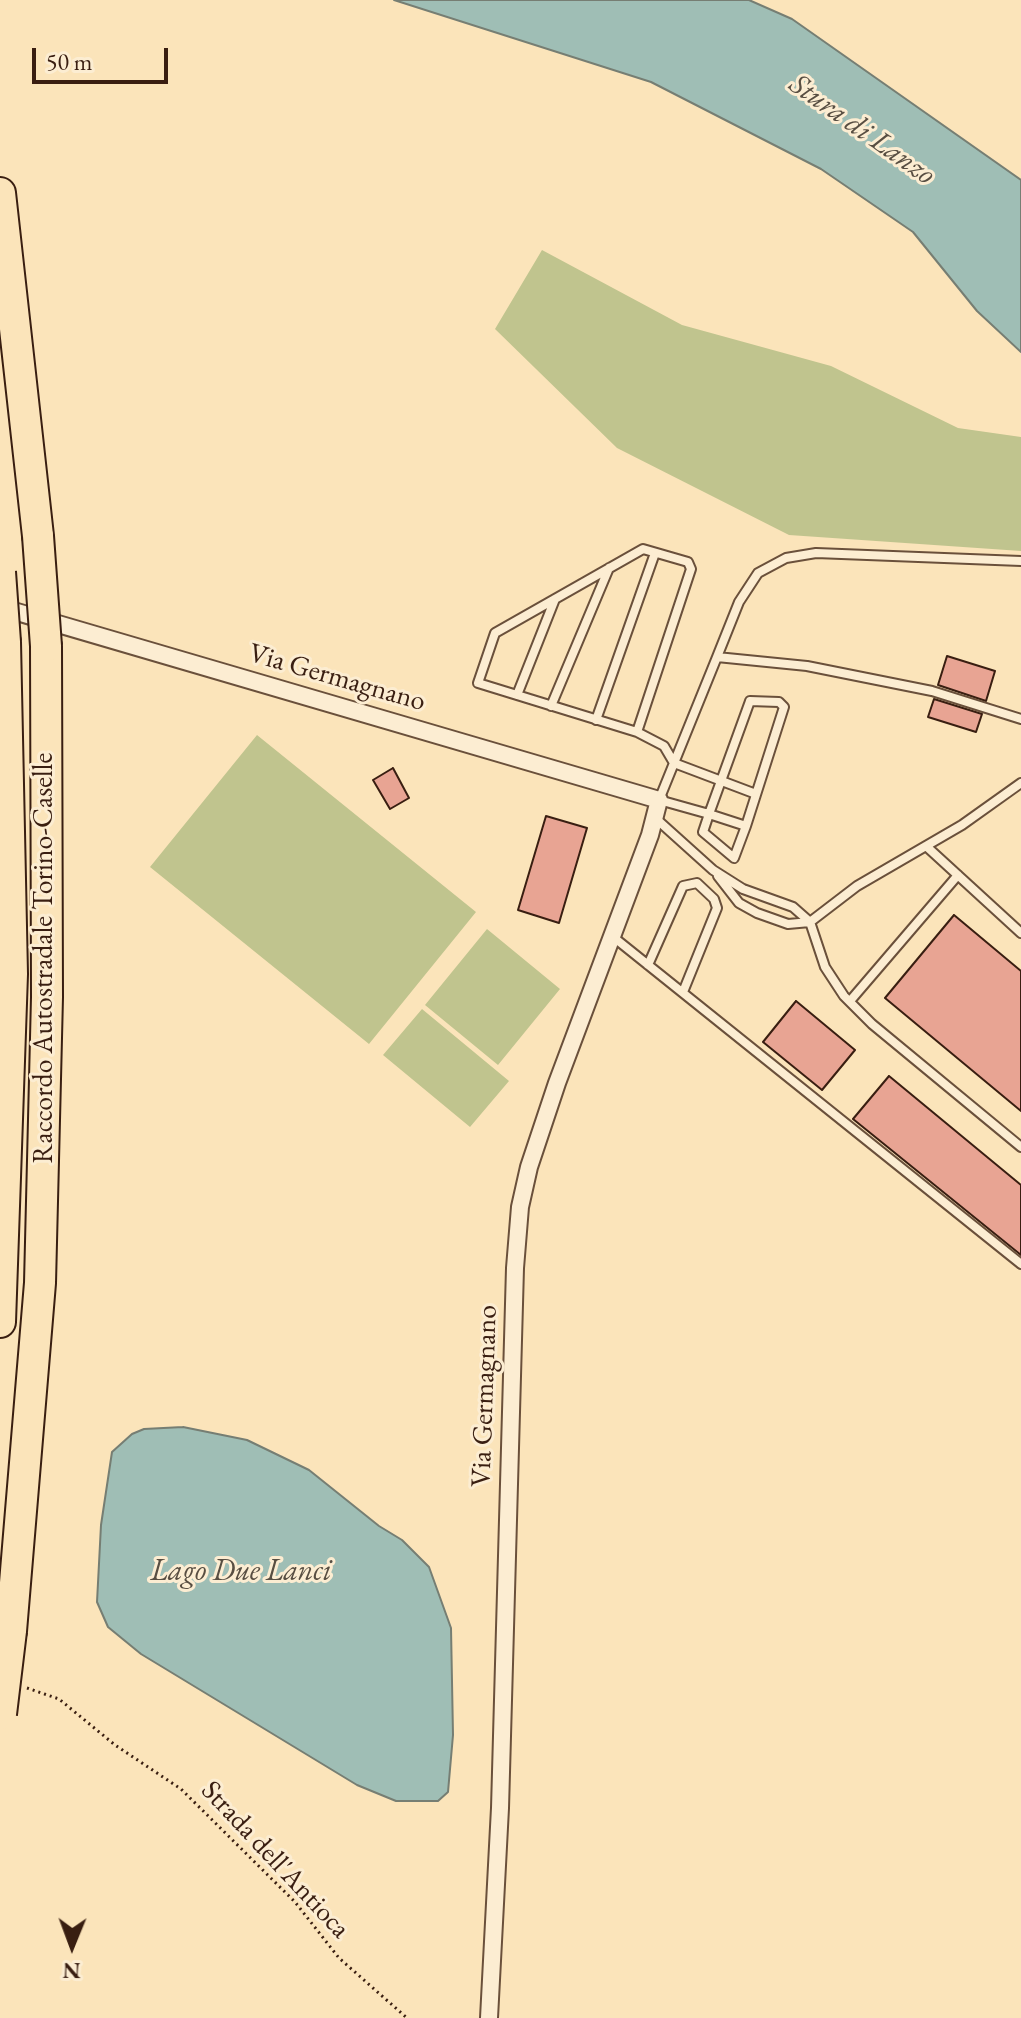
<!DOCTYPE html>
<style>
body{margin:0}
#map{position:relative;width:1021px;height:2018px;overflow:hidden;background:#fbe4ba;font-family:"EB Garamond",serif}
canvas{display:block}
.north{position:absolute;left:32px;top:1906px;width:80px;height:80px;-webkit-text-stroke:6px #fcedd2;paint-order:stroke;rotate:181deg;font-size:22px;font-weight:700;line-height:32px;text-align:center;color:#391e11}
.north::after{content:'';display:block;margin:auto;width:28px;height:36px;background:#391e11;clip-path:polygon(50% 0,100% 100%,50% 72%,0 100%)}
.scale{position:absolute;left:32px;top:48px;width:136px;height:36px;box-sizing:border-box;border:4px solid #391e11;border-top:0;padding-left:10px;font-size:24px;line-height:28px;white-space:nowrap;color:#391e11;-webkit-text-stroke:6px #fcedd2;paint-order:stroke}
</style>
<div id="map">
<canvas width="1021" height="2018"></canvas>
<div class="north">N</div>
<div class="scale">50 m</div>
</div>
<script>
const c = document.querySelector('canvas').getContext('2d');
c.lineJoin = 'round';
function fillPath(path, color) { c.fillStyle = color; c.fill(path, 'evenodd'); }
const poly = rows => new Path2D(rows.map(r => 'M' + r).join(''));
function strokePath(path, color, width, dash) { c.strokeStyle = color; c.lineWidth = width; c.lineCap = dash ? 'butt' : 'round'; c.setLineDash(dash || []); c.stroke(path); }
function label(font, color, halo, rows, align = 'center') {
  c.font = font + ' "EB Garamond",serif'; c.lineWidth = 6; c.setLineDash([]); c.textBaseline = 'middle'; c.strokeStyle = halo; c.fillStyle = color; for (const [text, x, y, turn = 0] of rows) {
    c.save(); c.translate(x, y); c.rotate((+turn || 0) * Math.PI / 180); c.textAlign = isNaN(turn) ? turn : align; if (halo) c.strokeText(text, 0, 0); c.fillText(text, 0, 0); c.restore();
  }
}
const green = poly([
 [542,250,682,325,831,366,958,428,1021,437,1021,551,789,535,617,448,495,329],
 [257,735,476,912,369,1044,150,867],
 [487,929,560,989,498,1065,425,1005],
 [422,1009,509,1081,470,1127,383,1055]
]);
const water = poly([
 [394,0,749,0,792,19,1021,180,1021,352,977,311,913,232,821,169,651,82,394,0],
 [183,1427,247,1440,309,1470,379,1526,402,1540,429,1567,451,1628,453,1735,448,1792,438,1801,396,1801,357,1785,141,1654,108,1627,97,1602,101,1525,112,1452,132,1434,144,1429,183,1427]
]);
const building = poly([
 [947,656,995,671,986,701,938,685,947,656],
 [934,699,982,714,976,732,928,717,934,699],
 [393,768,409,798,390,809,373,780,393,768],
 [546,816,587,828,559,923,518,910,546,816],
 [954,915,1021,971,1021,1111,885,998,954,915],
 [796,1001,855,1050,822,1090,763,1042,796,1001],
 [889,1076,1021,1185,1021,1255,853,1119,889,1076]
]);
const path = poly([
 [27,1688,59,1699,115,1745,181,1789,295,1902,339,1958,407,2018]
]);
const service = poly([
 [717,657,739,602,758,573,786,558,816,553,1021,561],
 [517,695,555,599],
 [750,701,779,702,784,707,746,826,709,814,750,701],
 [551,706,609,568],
 [596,720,655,553],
 [637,732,691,569,688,562,643,549,495,633,478,683,637,732,664,746,674,763,756,794],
 [653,816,713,870,743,889,793,907,810,922,825,967,844,996,872,1024,1021,1147],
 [746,826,734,858,703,832,709,814,659,800,717,657,807,666,932,691,1021,719],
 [926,846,1021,933],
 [718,876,739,903,757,913,788,924,810,922,857,886,962,825,1021,783],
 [612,936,1021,1264],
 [648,965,683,886,697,883,714,899,717,908,683,992],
 [850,1001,958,875]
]);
const minor = poly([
 [0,607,659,800,650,835,557,1083,529,1167,520,1207,515,1268,500,1808,489,2018]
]);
const motorway = poly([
 [0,193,38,536],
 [0,1322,12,974,5,642],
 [11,1631,40,1283,47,997,46,646]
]);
const motorwayBridge = poly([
 [38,536,46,646],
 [0,572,5,642],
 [1,1714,11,1631]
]);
const streetNames = [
 ["Via Germagnano",337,678,16],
 ["Raccordo Autostradale Torino-Caselle",44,958,-90],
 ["Via Germagnano",485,1396,-88],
 ["Strada dell'Antioca",275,1860,47]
];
const waterNames = [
 ["Stura di Lanzo",862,130,35],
 ["Lago Due Lanci",241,1572]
];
fillPath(green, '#c0c48e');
fillPath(water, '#9fbeb5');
strokePath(water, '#767e73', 2);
fillPath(building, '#e8a493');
strokePath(building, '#391e11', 2);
strokePath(service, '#6a503b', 12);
strokePath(minor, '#6a503b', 20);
strokePath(motorway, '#391e11', 34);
strokePath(path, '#391e11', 3, [2, 4]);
strokePath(service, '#fcedd2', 8);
strokePath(minor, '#fcedd2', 16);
strokePath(motorway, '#fbe4ba', 30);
strokePath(motorwayBridge, '#391e11', 34, []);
strokePath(motorwayBridge, '#fbe4ba', 30);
label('28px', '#391e11', '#fcedd2', streetNames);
label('italic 30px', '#584e42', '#fcedd2', waterNames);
</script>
